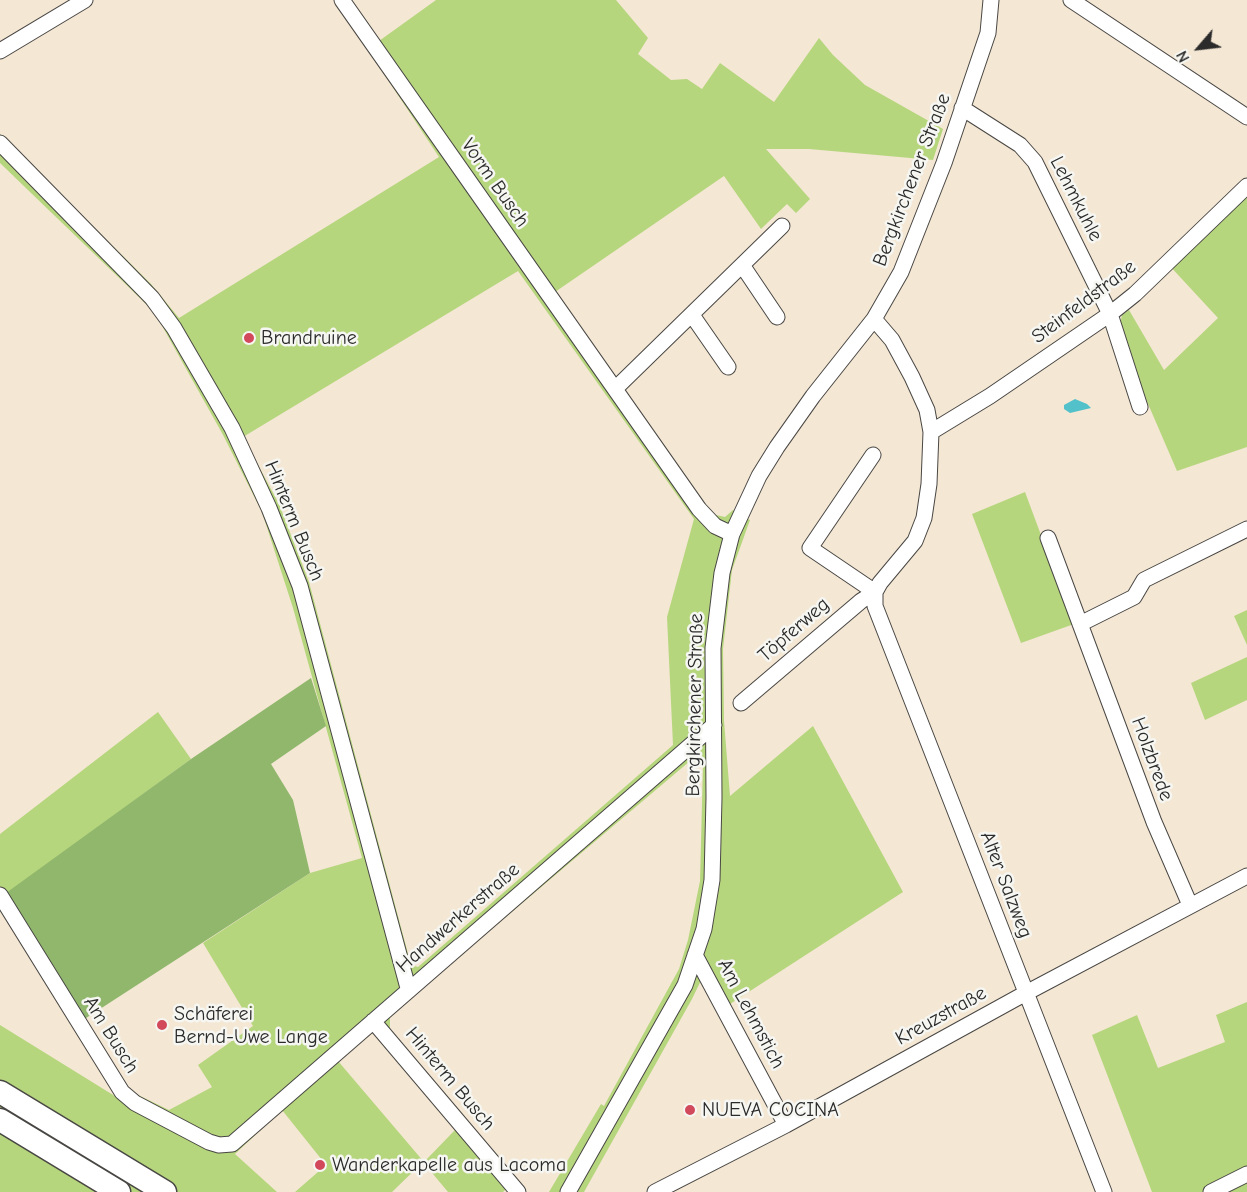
<!DOCTYPE html>
<meta charset="utf-8">
<style>
body{margin:0}
#map{position:relative;width:1247px;height:1192px;overflow:hidden;background:#f4e7d4;font-family:"Comic Neue",sans-serif}
canvas{display:block}
.north{position:absolute;left:1169px;top:18px;width:60px;height:60px;-webkit-text-stroke:4px #f6f6f2;paint-order:stroke;rotate:242deg;font-size:16px;font-weight:700;line-height:24px;text-align:center;color:#2b2b2b}
.north::after{content:'';display:block;margin:auto;width:21px;height:27px;background:#2b2b2b;clip-path:polygon(50% 0,100% 100%,50% 72%,0 100%)}
</style>
<div id="map">
<canvas width="1247" height="1192"></canvas>
<div class="north">N</div>
</div>
<script>
const c = document.querySelector('canvas').getContext('2d');
c.lineJoin = 'round';
function fillPath(path, color) { c.fillStyle = color; c.fill(path, 'evenodd'); }
const poly = rows => new Path2D(rows.map(r => 'M' + r).join(''));
function strokePath(path, color, width, dash) { c.strokeStyle = color; c.lineWidth = width; c.lineCap = dash ? 'butt' : 'round'; c.setLineDash(dash || []); c.stroke(path); }
function label(font, color, halo, rows, align = 'center') {
  c.font = font + ' "Comic Neue",sans-serif'; c.lineWidth = 5; c.setLineDash([]); c.textBaseline = 'middle'; c.strokeStyle = halo; c.fillStyle = color; for (const [text, x, y, turn = 0] of rows) {
    c.save(); c.translate(x, y); c.rotate((+turn || 0) * Math.PI / 180); c.textAlign = isNaN(turn) ? turn : align; if (halo) c.strokeText(text, 0, 0); c.fillText(text, 0, 0); c.restore();
  }
}
const green = poly([
 [335,0,379,41,436,0,616,0,648,38,638,54,671,80,687,79,702,89,720,63,774,102,819,38,833,55,865,85,943,129,933,160,809,149,766,149,810,199,796,213,787,204,761,229,724,176,555,292,708,511,716,515,725,517,733,510,750,520,732,570,723,649,724,721,730,796,813,726,903,892,730,1004,708,966,692,999,584,1192,549,1192,601,1104,604,1106,679,969,688,940,700,881,703,765,690,761,390,1015,390,1029,525,1192,509,1192,506,1189,503,1192,448,1192,423,1162,392,1192,295,1192,326,1165,282,1110,235,1154,277,1192,0,1192,0,1025,118,1098,0,908,0,834,158,712,191,759,7,894,120,1080,134,1093,169,1110,212,1087,198,1065,253,1026,203,943,310,873,362,858,293,608,262,512,222,433,156,315,142,300,0,163,0,134,151,284,179,318,439,157],
 [518,271,694,519,667,617,673,745,418,967,411,965,309,582,279,504,243,437],
 [373,1031,455,1130,424,1162,338,1061],
 [1247,189,1247,447,1177,471,1133,369,1119,329,1122,315,1129,310,1164,370,1218,318,1168,264],
 [1025,492,1074,624,1021,643,972,514],
 [1247,610,1247,645,1234,616],
 [1247,657,1247,700,1205,720,1191,683],
 [1247,1002,1247,1192,1152,1192,1092,1035,1137,1015,1158,1068,1225,1042,1216,1015]
]);
const forest = poly([
 [311,678,326,726,271,764,293,800,310,873,83,1020,6,893,191,759]
]);
const water = poly([
 [1075,399,1087,404,1091,408,1070,413,1064,409,1064,405]
]);
const minor = poly([
 [342,0,699,509,715,526,732,534],
 [1071,0,1247,117],
 [0,51,85,0],
 [962,108,1020,145,1035,162,1110,314,1140,407],
 [0,143,152,298,174,328,232,428,269,508,300,586,408,988],
 [742,265,777,317],
 [692,315,728,367],
 [874,319,892,340,912,377,927,410,931,432,929,484,924,518,915,541,880,583,875,592,875,606,1104,1192],
 [616,388,782,226],
 [931,432,990,396,1110,314,1135,294,1247,186],
 [1048,538,1154,822,1190,905],
 [1080,624,1134,597,1144,580,1247,529],
 [741,703,861,601,875,592,810,548,873,455],
 [0,895,122,1092,135,1103,209,1142,219,1145,232,1144,714,725],
 [695,955,786,1125],
 [373,1021,518,1192],
 [568,1192,685,985,704,929,712,880,714,798,713,648,722,573,732,534,759,476,777,447,813,396,874,319,901,272,944,163,988,33,991,0],
 [655,1192,786,1125,1026,993,1247,876],
 [1211,1192,1247,1174]
]);
const highway = poly([
 [0,1092,165,1192],
 [0,1120,119,1192]
]);
const markers = [
 [249,338,6,"#d1495b"],
 [162,1025,6,"#d1495b"],
 [690,1110,6,"#d1495b"],
 [320,1165,6,"#d1495b"]
];
const streetNames = [
 ["Bergkirchener Straße",912,180,-69],
 ["Vorm Busch",495,183,55],
 ["Lehmkuhle",1076,199,63],
 ["Steinfeldstraße",1084,302,-37],
 ["Hinterm Busch",294,521,68],
 ["Töpferweg",794,630,-41],
 ["Bergkirchener Straße",695,705,-89],
 ["Holzbrede",1152,759,70],
 ["Alter Salzweg",1006,885,69],
 ["Handwerkerstraße",458,918,-41],
 ["Am Lehmstich",751,1014,62],
 ["Kreuzstraße",941,1016,-29],
 ["Am Busch",111,1035,58],
 ["Hinterm Busch",450,1079,50]
];
const poiNames = [
 ["Brandruine",261,338],
 ["Schäferei",174,1014],
 ["Bernd-Uwe Lange",174,1037],
 ["NUEVA COCINA",702,1110],
 ["Wanderkapelle aus Lacoma",332,1165]
];
fillPath(green, '#b6d67d');
fillPath(forest, '#90b76c');
fillPath(water, '#53c1c9');
strokePath(minor, '#494744', 17);
strokePath(highway, '#494744', 25);
strokePath(minor, '#fff', 15);
strokePath(highway, '#fff', 22);
for (const [x, y, r, color] of markers) { const dot = new Path2D(); dot.arc(x, y, r, 0, 2 * Math.PI); c.fillStyle = color; c.fill(dot); strokePath(dot, '#f6f6f2', 2); }
label('20px', '#2b2b2b', '#f6f6f2', streetNames);
label('20px', '#2b2b2b', '#f6f6f2', poiNames, 'left');
</script>
